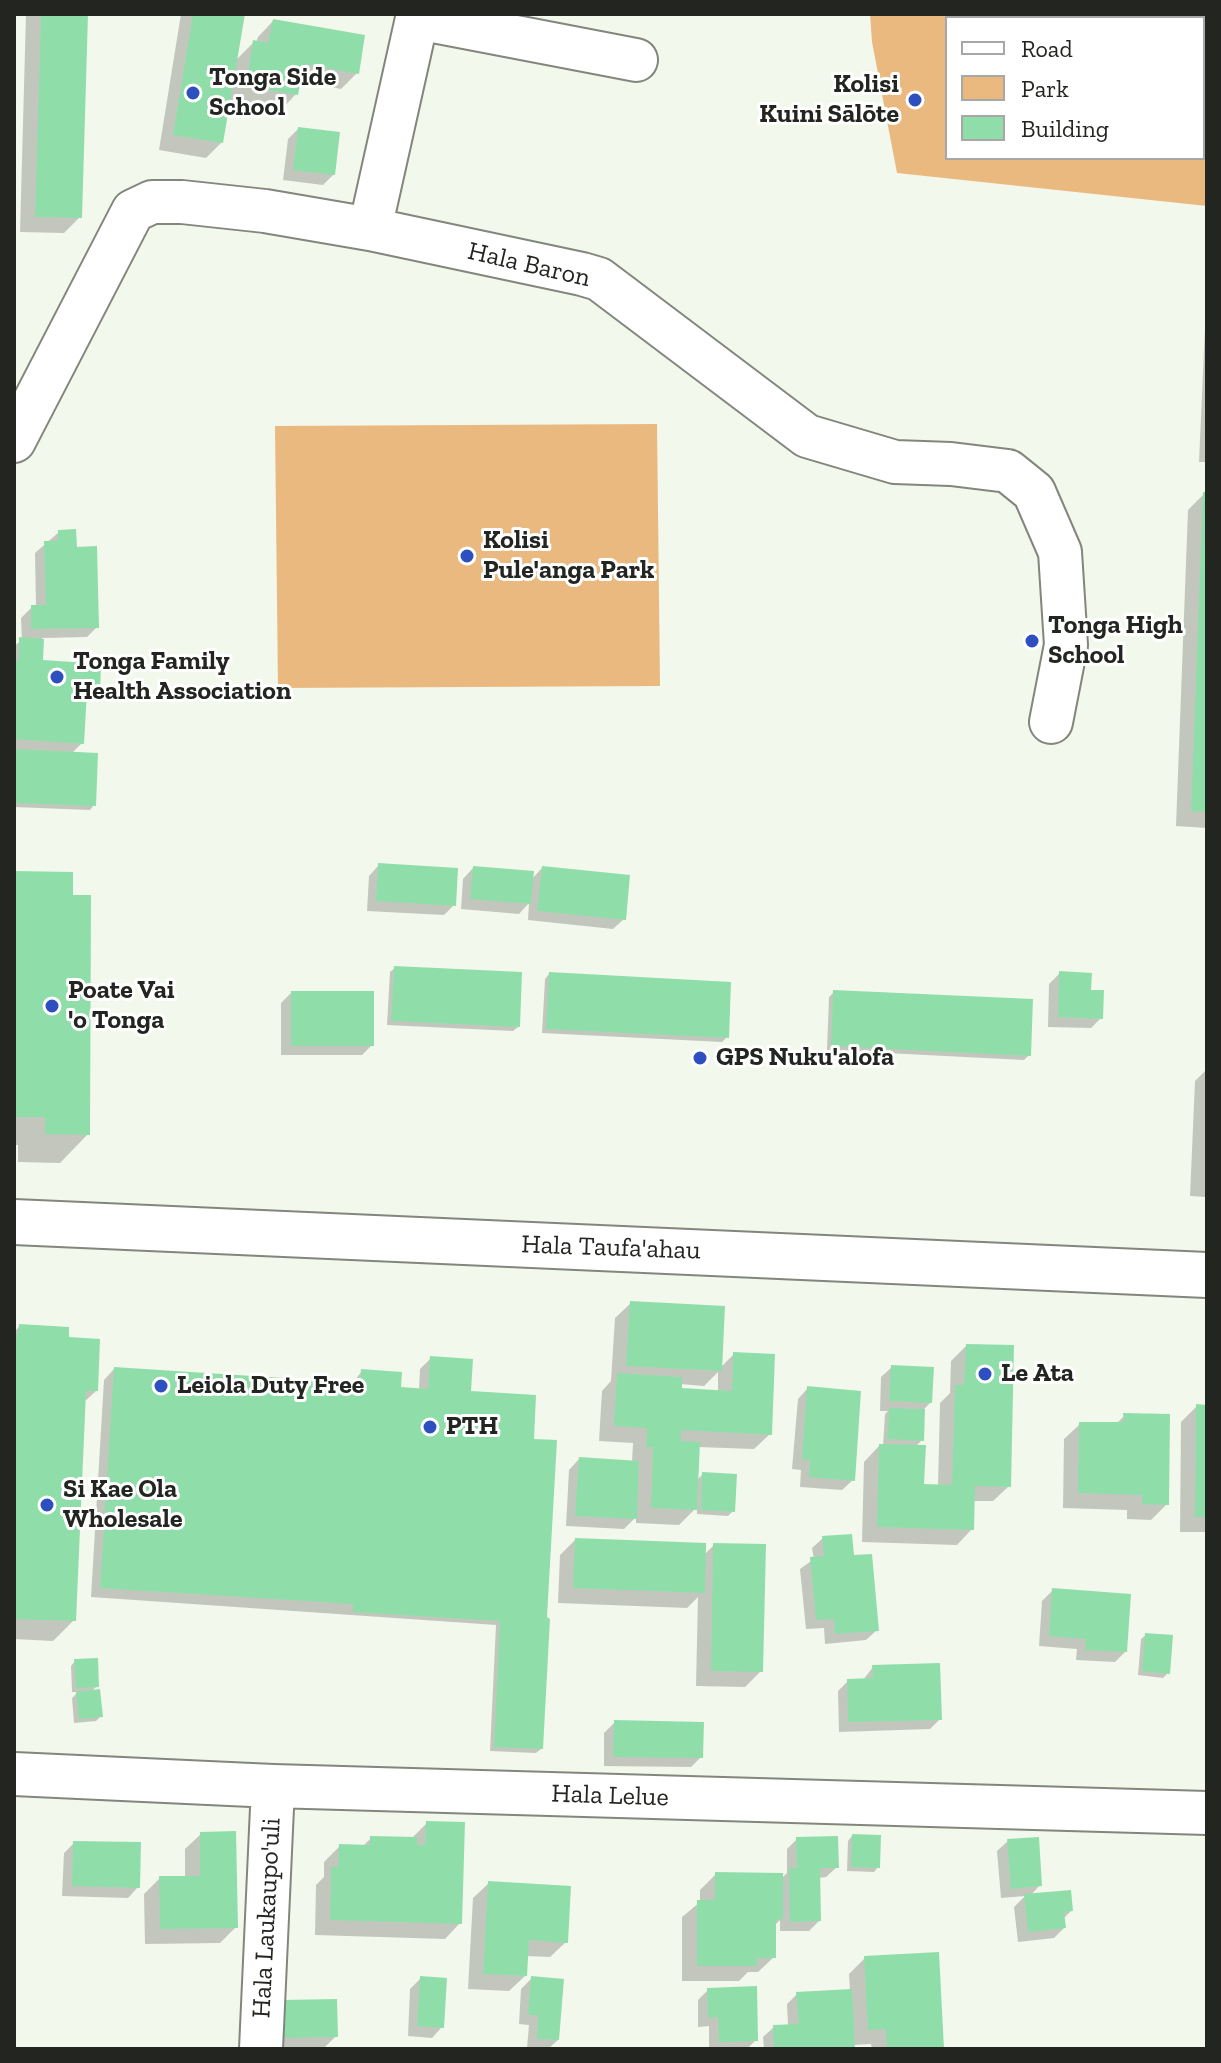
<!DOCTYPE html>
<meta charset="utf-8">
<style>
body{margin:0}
#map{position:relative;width:1221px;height:2063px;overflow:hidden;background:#f3f8ec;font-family:"Zilla Slab",serif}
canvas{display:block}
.frame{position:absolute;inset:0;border:16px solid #232521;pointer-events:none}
.legend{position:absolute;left:945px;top:16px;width:260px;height:144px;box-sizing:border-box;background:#fff;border:2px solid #a7a8a6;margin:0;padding:10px 14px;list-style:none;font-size:24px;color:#232521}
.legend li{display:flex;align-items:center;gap:16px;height:40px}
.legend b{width:40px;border:2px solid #a7a8a6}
</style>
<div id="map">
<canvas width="1221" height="2063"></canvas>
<div class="frame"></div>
<ul class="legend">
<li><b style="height:10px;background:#fff"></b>Road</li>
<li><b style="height:22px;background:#eab980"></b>Park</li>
<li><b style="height:22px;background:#8fdeaa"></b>Building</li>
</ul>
</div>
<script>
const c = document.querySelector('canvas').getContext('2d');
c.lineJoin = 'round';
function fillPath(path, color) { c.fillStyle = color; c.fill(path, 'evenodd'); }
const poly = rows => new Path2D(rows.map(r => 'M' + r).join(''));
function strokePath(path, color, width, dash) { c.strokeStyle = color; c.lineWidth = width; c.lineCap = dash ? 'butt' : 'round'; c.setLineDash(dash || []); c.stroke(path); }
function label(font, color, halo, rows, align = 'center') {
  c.font = font + ' "Zilla Slab",serif'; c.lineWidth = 6; c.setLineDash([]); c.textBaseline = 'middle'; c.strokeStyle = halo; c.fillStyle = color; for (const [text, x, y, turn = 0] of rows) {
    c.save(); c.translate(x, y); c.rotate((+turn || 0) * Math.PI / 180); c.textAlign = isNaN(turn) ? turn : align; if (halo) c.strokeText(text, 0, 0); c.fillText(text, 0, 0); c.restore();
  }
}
const green = poly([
 [870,14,1207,14,1207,206,897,173,872,42],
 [947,18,1203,18,1203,158,947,158],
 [657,424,660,686,278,688,275,426]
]);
const shadow = poly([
 [26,14,86,14,80,217,64,233,20,232],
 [181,14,243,14,235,61,254,42,256,43,258,37,273,21,357,73,341,89,299,81,296,94,281,110,228,101,222,142,206,158,159,150],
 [973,14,1051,14,1051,18,973,18],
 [1127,14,1150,14,1143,18,1129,18],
 [1176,14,1207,14,1207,81,1203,76,1203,18,1171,18],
 [298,129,334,174,323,185,283,180,288,139],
 [1207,282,1207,462,1199,462],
 [1204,494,1207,494,1207,828,1176,826,1188,510],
 [59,532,75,549,97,627,87,637,42,638,41,662,98,691,85,701,82,743,71,754,94,805,90,810,14,807,14,646,22,640,21,618,32,607,36,607,35,553],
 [379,865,454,905,444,915,367,911,369,876],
 [473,868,531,880,542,868,624,919,613,929,528,920,529,903,519,914,461,909,463,879],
 [14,873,88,1134,60,1163,18,1162,18,1145,14,1145],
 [395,968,518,1027,513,1031,387,1025,390,972],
 [1060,973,1089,992,1101,1018,1091,1028,1048,1027,1049,984],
 [549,974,727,1037,722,1042,542,1033,545,979],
 [834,992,1029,1055,1024,1060,827,1050,829,997],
 [291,993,372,1045,362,1055,281,1055,281,1003],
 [1207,1069,1207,1197,1190,1196,1195,1081],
 [631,1303,720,1368,734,1354,770,1434,754,1449,698,1447,696,1481,703,1474,733,1511,728,1516,697,1514,697,1507,679,1525,636,1523,636,1517,624,1529,566,1526,569,1470,579,1459,632,1462,633,1443,599,1441,602,1391,611,1381,615,1318],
 [718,1372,718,1392,680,1390,680,1384,704,1386],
 [20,1326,67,1339,96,1391,83,1403,74,1620,53,1641,14,1639,14,1332],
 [966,1346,1009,1486,993,1501,973,1501,972,1529,957,1545,862,1542,864,1462,879,1446,883,1446,885,1414,888,1411,880,1411,881,1377,892,1367,930,1403,923,1410,922,1440,915,1447,922,1486,938,1487,940,1403,950,1393,951,1361],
 [431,1358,469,1393,532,1441,541,1749,536,1753,490,1751,496,1625,91,1597,104,1380,114,1369,351,1385,362,1371,399,1389,419,1390,420,1369],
 [808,1388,853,1480,842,1490,800,1487,801,1470,792,1469,798,1399],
 [1197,1406,1207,1407,1207,1532,1180,1532,1181,1422],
 [1124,1416,1167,1504,1151,1520,1127,1519,1127,1510,1063,1508,1064,1439,1080,1424,1116,1424],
 [823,1538,853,1558,877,1630,866,1640,825,1644,824,1628,806,1629,800,1569,814,1559,812,1548],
 [575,1540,704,1555,714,1545,761,1671,745,1687,696,1686,698,1597,687,1608,558,1603,560,1555],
 [1053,1590,1125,1652,1115,1662,1076,1660,1077,1649,1039,1646,1042,1601],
 [1146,1635,1168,1673,1163,1678,1138,1675,1141,1639],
 [75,1661,97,1686,91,1692,101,1716,96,1721,74,1723,72,1698,78,1692,72,1692,71,1666],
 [873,1667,940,1719,930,1729,839,1732,838,1691,848,1681,863,1680],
 [615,1722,701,1757,691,1767,604,1766,604,1733],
 [427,1823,460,1923,445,1939,315,1935,316,1885,324,1877,324,1862,340,1846,362,1847,371,1838,411,1839],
 [201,1834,236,1927,220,1943,145,1944,144,1894,160,1878,185,1878,185,1849],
 [852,1836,878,1867,874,1872,847,1871,848,1841],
 [797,1839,837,1867,826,1877,818,1878,819,1921,809,1931,780,1931,780,1920,774,1926,774,1957,758,1972,748,1972,739,1981,682,1981,682,1917,700,1902,700,1890,716,1874,781,1879,787,1873,787,1849],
 [1008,1841,1040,1885,1030,1896,1071,1911,1063,1919,1064,1928,1054,1938,1018,1942,1014,1907,1025,1896,1001,1898,997,1851],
 [74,1843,138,1887,128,1898,62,1896,64,1853],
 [489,1883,566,1942,550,1957,526,1956,525,1976,509,1991,468,1989,473,1898],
 [865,1958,942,2049,872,2049,871,2044,853,2045,853,2049,764,2049,763,2037,774,2027,788,2026,787,2004,797,1994,850,1991,849,1974],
 [421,1978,442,2027,432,2038,408,2036,410,1989],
 [532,1978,558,2040,548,2049,527,2048,529,2025,519,2024,521,1989],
 [708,1990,756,2040,747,2049,709,2049,709,2026,698,2027,698,2000],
 [282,2002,336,2036,325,2047,273,2047]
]);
const building = poly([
 [41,14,88,14,82,218,35,217],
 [193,14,245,14,223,143,173,135],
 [981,14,1053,14,1053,18,981,18],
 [1173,14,1207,14,1207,59,1203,54,1203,18,1172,18,1171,16],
 [273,19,365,35,359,74,304,64,298,95,246,86,253,40,268,43],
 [298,127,340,132,335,175,293,170],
 [1203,492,1207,492,1207,812,1191,811],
 [76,529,77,547,97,546,99,628,31,629,31,605,46,605,44,541,58,541,58,530],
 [19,637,44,639,43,660,101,664,100,692,87,691,84,744,14,739,14,660,19,660],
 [14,749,98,753,96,806,14,803],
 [378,863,458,868,456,906,376,901],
 [473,866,534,871,531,904,470,899],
 [542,866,630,875,626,920,537,911],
 [14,871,73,872,73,895,91,895,90,1135,45,1134,45,1117,14,1117],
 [394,966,522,972,520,1027,391,1021],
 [1059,971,1092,973,1091,990,1104,990,1103,1019,1058,1017],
 [549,972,731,982,729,1038,546,1029],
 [833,990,1033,999,1031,1056,831,1046],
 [291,991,374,991,374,1046,291,1046],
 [630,1301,725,1306,722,1371,626,1366],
 [19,1324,69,1327,69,1337,100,1339,98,1391,86,1391,76,1621,14,1619,14,1334,18,1334],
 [966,1344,1014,1345,1011,1487,975,1486,974,1530,877,1527,879,1444,926,1445,924,1484,952,1485,955,1385,964,1385],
 [733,1352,775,1354,772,1435,681,1430,681,1441,700,1442,697,1510,651,1508,653,1447,646,1447,647,1428,614,1426,617,1373,682,1377,682,1388,732,1391],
 [430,1356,473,1359,471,1391,536,1395,534,1439,557,1440,547,1617,550,1619,543,1749,494,1747,500,1621,353,1612,353,1604,100,1588,114,1367,360,1383,361,1369,402,1372,401,1387,428,1389],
 [891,1365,934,1367,932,1403,889,1401],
 [807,1386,861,1391,855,1481,809,1477,810,1460,802,1459],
 [1196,1404,1207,1405,1207,1517,1195,1517],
 [889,1408,925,1409,924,1441,887,1439],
 [1123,1413,1170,1414,1169,1505,1142,1504,1142,1495,1078,1493,1079,1422,1124,1422],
 [579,1457,639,1461,637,1519,575,1516],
 [702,1472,737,1474,735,1512,701,1510],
 [852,1534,854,1555,872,1554,879,1631,835,1634,834,1619,816,1620,810,1557,824,1556,822,1536],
 [575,1538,706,1543,705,1593,573,1588],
 [713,1543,766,1544,763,1672,711,1671],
 [1052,1588,1131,1594,1127,1652,1085,1650,1086,1639,1049,1636],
 [1145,1633,1173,1635,1170,1674,1142,1671],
 [98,1658,99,1687,76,1688,74,1659],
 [940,1663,942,1720,848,1722,847,1679,873,1678,872,1665],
 [100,1689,103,1717,79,1719,76,1692],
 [614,1720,704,1722,703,1758,613,1757],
 [426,1821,465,1822,462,1924,330,1920,331,1867,338,1867,339,1844,370,1845,370,1836,417,1837,417,1845,425,1845],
 [236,1831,238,1928,160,1929,159,1876,200,1876,200,1832],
 [852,1834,881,1835,880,1868,851,1867],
 [838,1836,839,1868,820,1868,821,1921,790,1922,789,1868,797,1868,796,1837],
 [1039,1837,1042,1886,1011,1889,1007,1839],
 [73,1841,141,1842,140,1888,72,1886],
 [715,1872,783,1873,783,1920,776,1919,776,1958,757,1958,757,1966,697,1966,697,1900,715,1900],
 [488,1881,571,1886,568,1943,529,1940,527,1976,483,1974],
 [1071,1890,1073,1911,1064,1912,1066,1928,1028,1932,1024,1894],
 [939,1952,944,2049,887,2049,886,2029,868,2030,864,1956],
 [420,1976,447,1978,444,2028,417,2026],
 [531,1976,564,1979,559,2040,537,2039,538,2015,528,2015],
 [757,1986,758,2041,719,2042,718,2017,708,2018,707,1988],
 [852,1989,855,2049,774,2049,773,2025,799,2024,796,1992],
 [337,1999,338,2037,282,2038,282,2000]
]);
const minor = poly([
 [417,18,636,60],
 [370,229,418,14],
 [14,441,133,211,152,202,182,202,265,211,370,229,582,274,599,279,807,436,895,462,951,464,1008,471,1034,492,1060,552,1066,645,1051,722],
 [14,1774,273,1786,1207,1813],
 [261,2049,273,1786]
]);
const major = poly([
 [14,1222,1207,1275]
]);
const markers = [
 [193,93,8,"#2e4fbf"],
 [915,100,8,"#2e4fbf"],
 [467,556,8,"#2e4fbf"],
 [1032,641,8,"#2e4fbf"],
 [57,677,8,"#2e4fbf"],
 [52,1006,8,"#2e4fbf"],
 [700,1058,8,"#2e4fbf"],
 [985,1374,8,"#2e4fbf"],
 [161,1386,8,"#2e4fbf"],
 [430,1427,8,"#2e4fbf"],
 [47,1505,8,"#2e4fbf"]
];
const poiNames = [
 ["Tonga Side",209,78],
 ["School",209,108],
 ["Kolisi",899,85,"right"],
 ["Kuini Sālōte",899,115,"right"],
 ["Kolisi",483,541],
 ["Pule'anga Park",483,571],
 ["Tonga High",1048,626],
 ["School",1048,656],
 ["Tonga Family",73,662],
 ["Health Association",73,692],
 ["Poate Vai",68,991],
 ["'o Tonga",68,1021],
 ["GPS Nuku'alofa",716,1058],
 ["Le Ata",1001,1374],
 ["Leiola Duty Free",177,1386],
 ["PTH",446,1427],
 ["Si Kae Ola",63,1490],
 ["Wholesale",63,1520]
];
const streetNames = [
 ["Hala Baron",529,265,13],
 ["Hala Taufa'ahau",611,1248,2],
 ["Hala Lelue",610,1796,2],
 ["Hala Laukaupo'uli",267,1918,-87]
];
fillPath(green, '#eab980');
fillPath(shadow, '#0003');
fillPath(building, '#8fdeaa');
strokePath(minor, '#82867c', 46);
strokePath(major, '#82867c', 48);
strokePath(minor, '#fff', 42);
strokePath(major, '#fff', 44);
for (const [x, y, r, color] of markers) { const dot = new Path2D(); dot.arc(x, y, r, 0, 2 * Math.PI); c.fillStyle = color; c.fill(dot); strokePath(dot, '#fff', 3); }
label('bold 26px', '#232521', '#fff', poiNames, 'left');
label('26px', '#232521', '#fff', streetNames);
</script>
